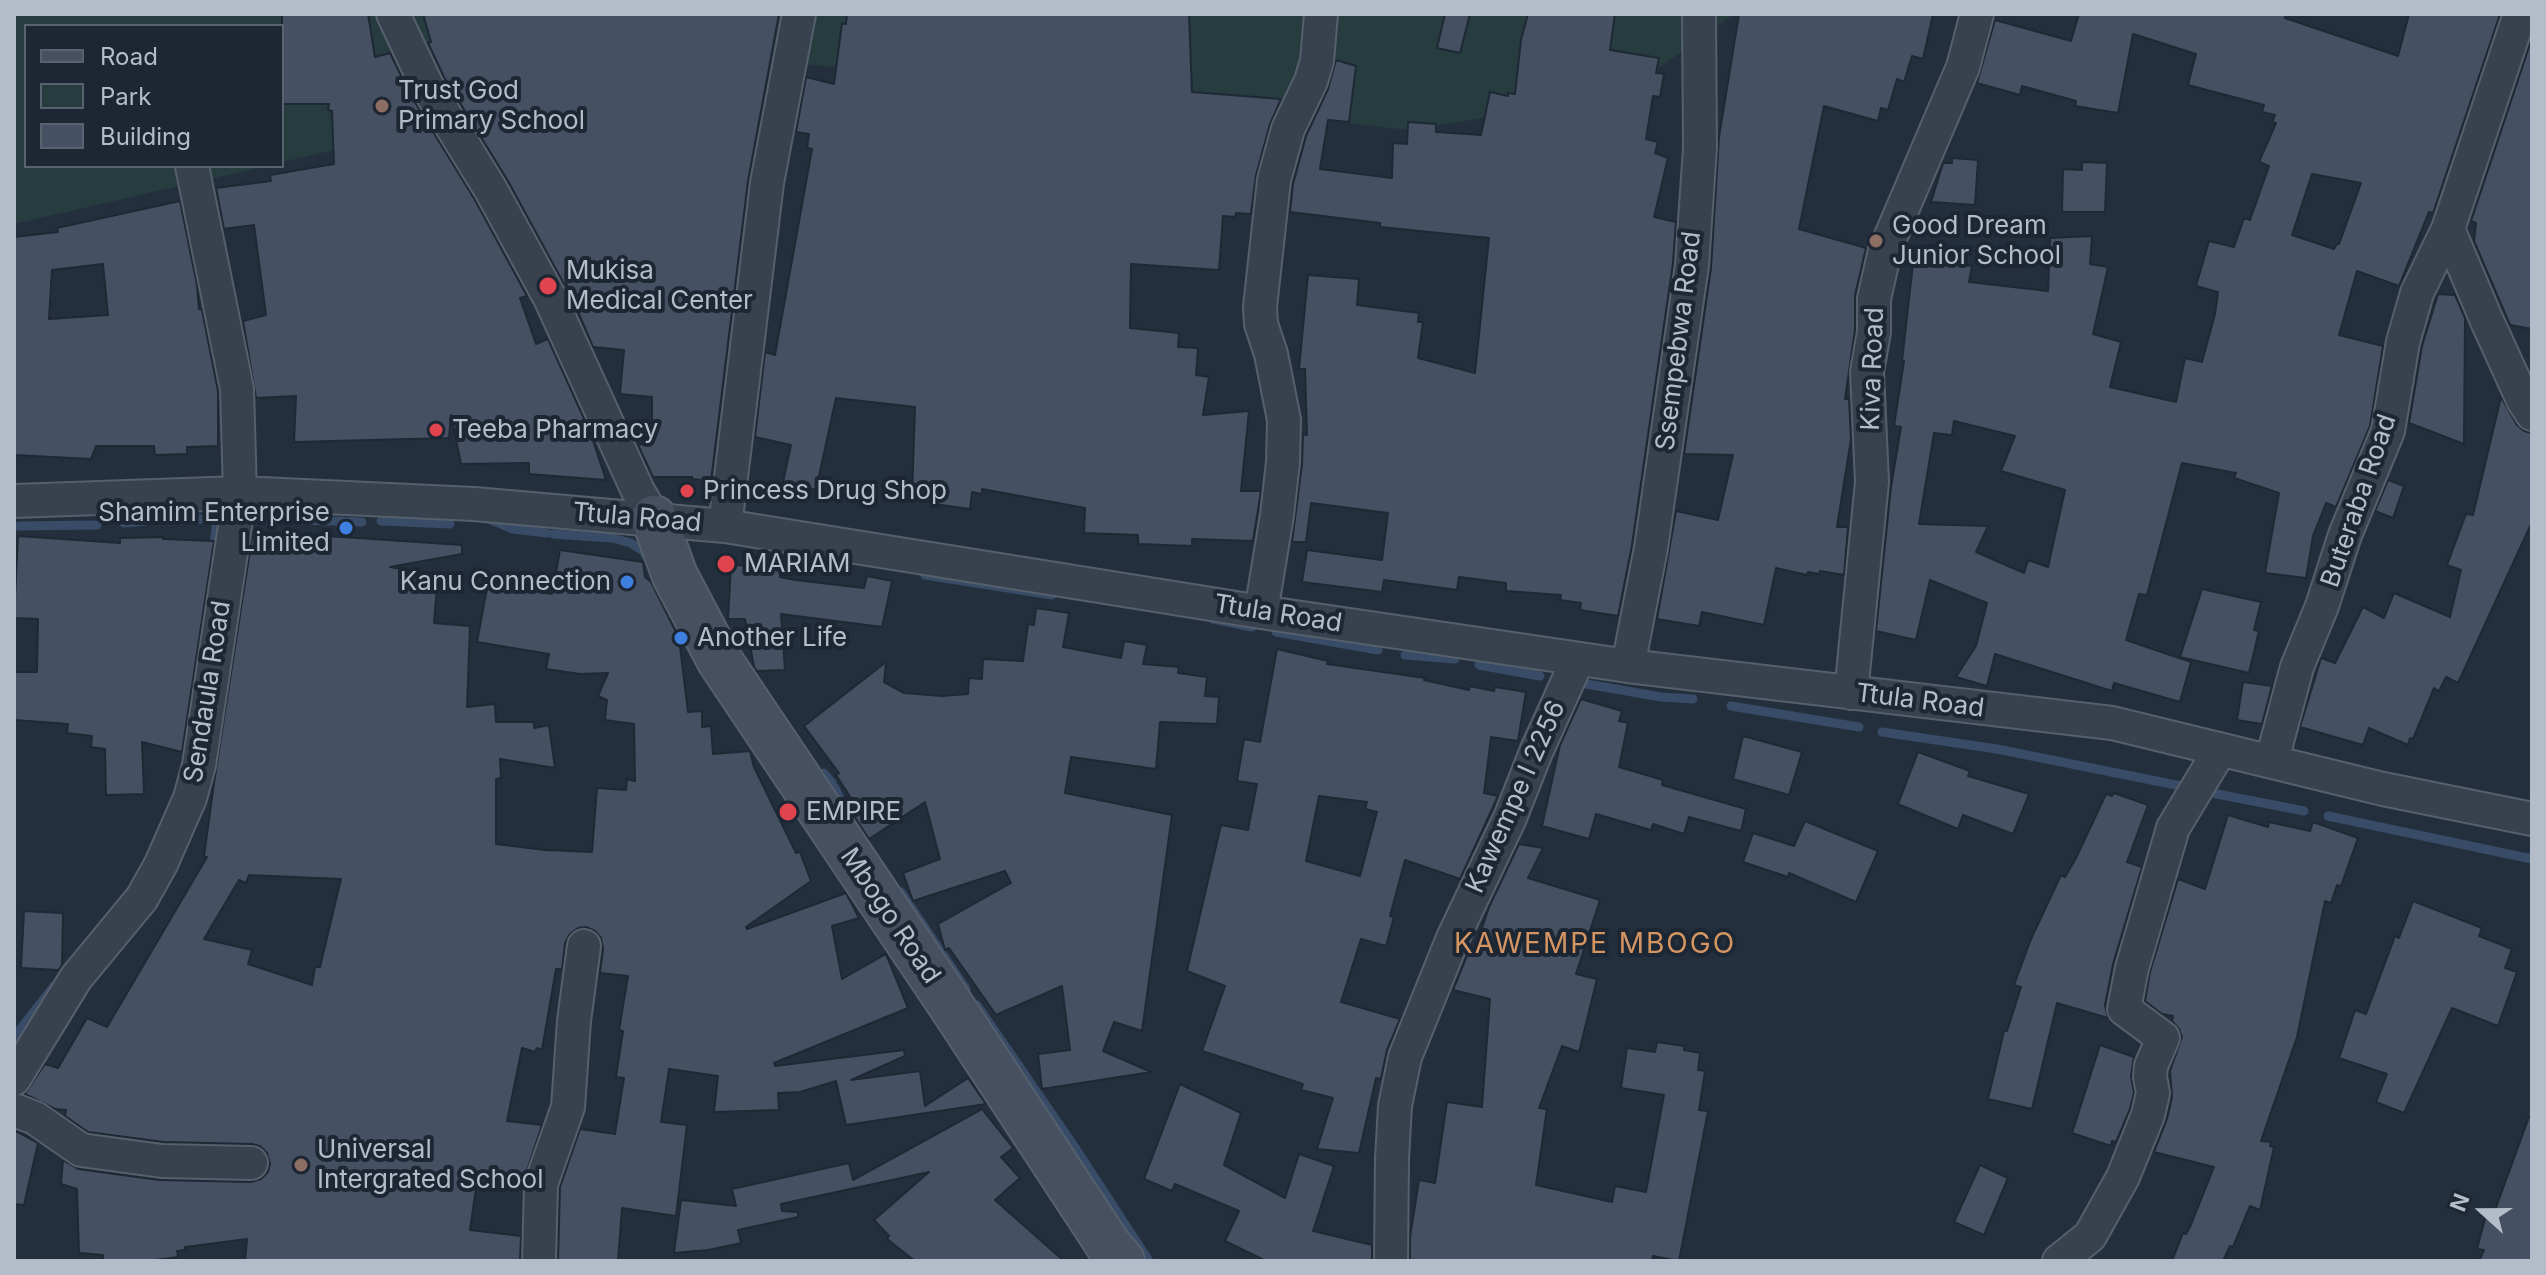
<!DOCTYPE html>
<style>
body{margin:0}
#map{position:relative;width:2546px;height:1275px;overflow:hidden;background:#242f3e;font-family:Inter,sans-serif}
canvas{display:block}
.frame{position:absolute;inset:0;border:16px solid #b4bcc9;pointer-events:none}
.legend{position:absolute;left:24px;top:24px;width:260px;height:144px;box-sizing:border-box;background:#1d2633;border:2px solid #59626f;margin:0;padding:10px 14px;list-style:none;font-size:24px;color:#b4bcc9}
.legend li{display:flex;align-items:center;gap:16px;height:40px}
.legend b{width:40px;border:2px solid #59626f}
.north{position:absolute;left:2442px;top:1171px;width:80px;height:80px;-webkit-text-stroke:6px #1d2633;paint-order:stroke;rotate:291deg;font-size:22px;font-weight:700;line-height:32px;text-align:center;color:#b4bcc9}
.north::after{content:'';display:block;margin:auto;width:28px;height:36px;background:#b4bcc9;clip-path:polygon(50% 0,100% 100%,50% 72%,0 100%)}
</style>
<div id="map">
<canvas width="2546" height="1275"></canvas>
<div class="frame"></div>
<ul class="legend">
<li><b style="height:10px;background:#465061"></b>Road</li>
<li><b style="height:22px;background:#263c3f"></b>Park</li>
<li><b style="height:22px;background:#455162"></b>Building</li>
</ul>
<div class="north">N</div>
</div>
<script>
const c = document.querySelector('canvas').getContext('2d');
c.lineJoin = 'round';
function fillPath(path, color) { c.fillStyle = color; c.fill(path, 'evenodd'); }
const poly = rows => new Path2D(rows.map(r => 'M' + r).join(''));
function strokePath(path, color, width, dash) { c.strokeStyle = color; c.lineWidth = width; c.lineCap = dash ? 'butt' : 'round'; c.setLineDash(dash || []); c.stroke(path); }
function label(font, color, halo, rows, align = 'center') {
  c.font = font + ' Inter,sans-serif'; c.lineWidth = 8; c.setLineDash([]); c.textBaseline = 'middle'; c.strokeStyle = halo; c.fillStyle = color; for (const [text, x, y, turn = 0] of rows) {
    c.save(); c.translate(x, y); c.rotate((+turn || 0) * Math.PI / 180); c.textAlign = isNaN(turn) ? turn : align; if (halo) c.strokeText(text, 0, 0); c.fillText(text, 0, 0); c.restore();
  }
}
const green = poly([
 [14,14,1734,14,1620,96,1409,130,742,57,282,162,282,26,26,26,26,166,267,166,14,224]
]);
const stream = poly([
 [241,519,271,520],
 [489,519,513,529,547,533],
 [302,520,362,522],
 [168,521,217,518,210,585],
 [381,521,450,524],
 [124,523,146,521],
 [19,526,97,525],
 [553,534,612,538,631,543,643,551,649,560],
 [925,575,1052,595],
 [1213,619,1252,627],
 [1276,632,1378,650],
 [1405,655,1455,659],
 [1479,665,1540,676],
 [1575,682,1661,697,1693,699],
 [1731,706,1859,727],
 [1882,732,1997,749,2186,787],
 [824,773,832,783],
 [835,788,847,814],
 [2212,793,2304,811],
 [2328,816,2532,859],
 [901,892,966,989],
 [977,1005,1074,1146,1149,1261],
 [14,1037,54,986]
]);
const building = poly([
 [282,14,368,14,375,57,390,53,411,96,475,200,527,296,520,298,536,344,548,339,591,434,606,480,529,474,529,463,461,464,451,415,449,438,294,442,296,396,256,398,243,321,266,315,254,225,224,229,216,188,271,181,270,175,334,164,332,111,328,110,329,104,282,104,282,14],
 [423,14,779,14,748,181,711,481,692,479,692,477,653,477,638,445,652,443,652,397,620,394,624,350,593,347,566,283,564,284,508,181,444,77,428,43,431,42,423,14],
 [847,14,1189,14,1192,92,1281,99,1270,124,1256,175,1251,214,1236,213,1235,217,1223,216,1219,270,1131,264,1130,328,1179,333,1178,347,1198,348,1196,375,1209,377,1203,415,1249,411,1241,491,1261,491,1253,541,1192,539,1192,546,1138,544,1138,535,1084,533,1085,508,982,489,982,494,972,492,970,509,933,504,933,501,912,498,915,407,836,398,816,490,783,482,791,445,755,437,765,352,775,355,812,149,807,148,809,134,796,132,806,77,834,84,842,23,846,24,847,14],
 [1445,14,1470,14,1460,53,1437,48,1445,14],
 [1528,14,1615,14,1610,50,1659,58,1656,73,1664,74,1660,97,1653,96,1646,139,1658,142,1655,153,1668,158,1654,217,1676,222,1673,263,1632,545,1618,616,1580,610,1581,603,1560,600,1561,595,1506,591,1506,583,1459,577,1457,590,1384,580,1382,592,1302,582,1307,550,1382,560,1388,513,1311,503,1306,542,1292,542,1302,464,1303,434,1307,435,1305,369,1299,369,1308,275,1359,279,1357,305,1419,313,1418,322,1423,322,1418,358,1475,373,1489,238,1380,227,1380,223,1290,212,1293,184,1306,136,1328,89,1336,60,1356,66,1349,122,1328,120,1320,169,1392,178,1393,143,1407,144,1408,122,1436,124,1436,132,1481,135,1490,92,1508,96,1508,93,1515,94,1521,40,1528,14],
 [1739,14,1933,14,1923,59,1912,56,1904,82,1897,79,1888,110,1881,108,1878,121,1824,106,1799,229,1866,248,1855,295,1855,330,1845,399,1849,399,1851,439,1837,527,1848,527,1844,575,1820,571,1819,574,1808,572,1807,575,1776,568,1764,625,1702,612,1699,626,1657,619,1676,511,1718,520,1733,455,1684,454,1711,268,1719,137,1739,14],
 [2079,14,2286,14,2285,18,2398,56,2409,14,2500,14,2433,213,2429,212,2399,286,2357,271,2339,335,2383,346,2370,426,2336,507,2326,503,2313,536,2306,578,2265,573,2279,493,2234,478,2236,473,2182,463,2147,595,2139,594,2126,640,2191,662,2180,702,2114,683,2112,691,1995,654,1987,686,1956,677,1976,646,1987,603,1930,580,1916,640,1876,631,1891,487,1901,427,1894,426,1904,361,1902,361,1915,246,1939,245,1953,251,1948,262,1972,266,1969,282,2048,291,2050,238,2092,236,2090,264,2108,267,2093,334,2121,342,2110,387,2176,402,2185,358,2202,362,2215,314,2218,292,2196,286,2209,241,2234,247,2244,218,2250,220,2269,166,2259,162,2276,123,2272,122,2275,115,2262,112,2264,105,2188,85,2196,54,2133,34,2118,113,2075,106,2076,101,2022,86,2020,95,1977,83,1995,20,2071,41,2079,14],
 [2312,174,2361,183,2339,244,2337,244,2334,249,2292,235,2312,174],
 [1954,421,2015,436,2001,471,2065,490,2048,567,2028,560,2024,573,1976,552,1988,526,1919,524,1934,433,1952,435,1954,421],
 [2532,38,2532,329,2510,325,2474,241,2476,223,2471,221,2532,38],
 [1952,158,1978,160,1975,205,1931,202,1943,163,1952,163,1952,158],
 [2082,162,2107,163,2105,212,2062,212,2063,169,2082,170,2082,162],
 [180,201,197,285,199,309,202,310,218,391,218,446,187,447,187,454,155,455,154,446,96,446,91,459,14,455,14,237,58,232,57,228,180,201],
 [103,264,108,315,49,319,52,270,103,264],
 [2438,294,2455,295,2465,318,2464,444,2409,423,2422,346,2438,294],
 [2501,397,2517,425,2524,431,2532,433,2532,522,2458,683,2446,677,2439,691,2434,688,2413,739,2410,738,2408,745,2369,728,2363,745,2300,727,2321,658,2335,663,2363,607,2384,618,2394,593,2450,617,2461,570,2447,565,2466,514,2473,515,2501,397],
 [2388,480,2404,486,2393,518,2375,511,2388,480],
 [253,531,462,545,462,554,390,567,438,575,434,623,470,626,467,707,495,704,496,722,534,722,534,728,549,725,555,768,500,759,501,778,496,779,496,844,545,850,592,852,597,788,626,790,627,779,635,781,634,724,605,720,607,700,598,696,608,673,580,674,546,669,549,654,477,642,488,583,552,594,560,550,643,562,645,577,651,582,679,638,688,712,702,711,702,727,711,726,713,754,750,751,754,767,796,853,800,852,811,881,746,927,747,929,846,893,859,918,832,926,842,979,886,954,908,1008,774,1063,775,1066,904,1050,905,1056,851,1080,920,1071,925,1106,968,1078,986,1104,846,1125,836,1081,800,1092,778,1093,779,1110,714,1112,718,1076,669,1069,661,1122,687,1125,676,1216,622,1208,618,1261,558,1261,560,1187,580,1129,615,1134,624,1078,616,1077,623,1031,619,1030,628,976,600,973,603,949,601,938,595,931,586,927,578,928,570,934,565,943,562,969,556,969,542,1050,537,1048,535,1052,522,1048,507,1121,542,1125,522,1186,477,1182,470,1230,521,1236,520,1261,245,1261,247,1239,185,1247,185,1250,177,1251,178,1257,148,1261,103,1261,103,1255,79,1253,77,1189,61,1184,63,1160,78,1169,159,1180,251,1182,261,1179,268,1172,270,1164,267,1153,260,1146,252,1144,164,1142,88,1132,65,1116,66,1110,55,1109,25,1094,45,1064,58,1068,87,1018,107,1027,207,857,204,856,214,783,253,531],
 [249,875,341,879,320,967,315,967,312,985,248,964,252,950,204,939,239,880,246,883,249,875],
 [18,536,120,543,120,538,163,537,163,539,214,541,182,752,142,742,144,794,106,795,105,749,91,747,92,736,67,733,68,724,14,720,14,672,37,672,38,619,14,618,18,536],
 [731,564,781,571,780,577,795,580,864,588,867,576,892,581,882,627,781,614,785,670,757,671,754,667,745,619,728,619,731,564],
 [2202,589,2261,602,2254,630,2259,631,2249,673,2180,657,2202,589],
 [1036,608,1069,613,1063,647,1121,658,1124,641,1147,645,1143,664,1179,667,1178,673,1207,677,1205,696,1219,697,1217,724,1160,722,1156,769,1071,757,1065,793,1172,815,1142,1031,1114,1022,1103,1051,1151,1072,1042,1089,1038,1054,1070,1050,1062,986,996,1015,949,948,945,950,938,924,1011,883,1005,871,913,901,903,873,940,859,925,802,869,839,854,816,860,812,836,775,839,773,804,726,886,662,884,682,904,693,942,696,968,694,969,678,982,679,983,659,1023,661,1028,624,1034,625,1036,608],
 [1277,649,1328,661,1327,664,1425,678,1424,680,1469,690,1470,686,1494,691,1495,687,1526,692,1518,741,1491,737,1484,793,1498,796,1460,879,1405,860,1390,916,1394,917,1386,946,1361,939,1341,1002,1400,1019,1387,1050,1381,1079,1376,1078,1359,1153,1317,1149,1333,1098,1301,1090,1303,1084,1202,1051,1225,986,1187,971,1221,825,1248,830,1257,784,1237,781,1244,739,1260,742,1277,649],
 [1319,796,1367,802,1365,809,1377,812,1360,876,1306,861,1319,796],
 [2243,682,2272,686,2262,724,2237,720,2243,682],
 [1581,699,1622,711,1619,721,1628,723,1619,767,1663,780,1662,785,1746,809,1741,831,1689,817,1684,834,1653,824,1651,830,1596,814,1589,839,1542,826,1560,745,1581,699],
 [1743,736,1802,752,1789,795,1733,779,1743,736],
 [1918,752,1970,771,1968,776,2029,794,2013,834,1963,815,1958,829,1898,804,1918,752],
 [2114,793,2148,805,2127,862,2142,867,2113,964,2105,1005,2108,1018,2057,1003,2032,1109,1988,1099,2004,1031,2007,1031,2021,987,2014,985,2031,939,2061,875,2065,877,2076,858,2106,794,2112,796,2114,793],
 [2228,815,2268,827,2269,822,2310,831,2313,822,2358,838,2341,886,2337,885,2331,903,2325,901,2297,1037,2261,1141,2271,1142,2270,1146,2274,1147,2260,1210,2250,1206,2233,1247,2230,1246,2223,1261,2172,1261,2183,1233,2186,1234,2190,1227,2214,1167,2154,1152,2167,1119,2172,1097,2170,1071,2182,1037,2179,1029,2172,1021,2173,1016,2162,1014,2145,1001,2150,972,2178,879,2205,889,2228,815],
 [1805,821,1878,851,1856,902,1789,873,1788,877,1743,862,1753,833,1794,846,1805,821],
 [1519,844,1543,848,1528,878,1600,900,1576,974,1597,979,1579,1052,1562,1046,1539,1108,1547,1109,1536,1185,1612,1202,1615,1186,1646,1192,1664,1095,1621,1088,1627,1048,1655,1052,1657,1042,1684,1046,1684,1050,1700,1053,1698,1070,1705,1071,1699,1110,1708,1111,1679,1261,1653,1256,1652,1261,1410,1261,1410,1237,1419,1180,1435,1183,1447,1102,1482,1107,1490,999,1453,990,1470,948,1475,949,1489,907,1519,844],
 [2413,901,2482,928,2479,936,2512,949,2505,968,2517,972,2498,1026,2452,1008,2404,1113,2376,1102,2387,1074,2339,1058,2355,1010,2366,1014,2395,936,2399,938,2413,901],
 [24,911,63,913,62,965,58,970,21,968,24,911],
 [2100,1045,2134,1057,2131,1076,2134,1093,2130,1109,2116,1142,2112,1141,2111,1146,2072,1133,2100,1045],
 [1180,1084,1241,1113,1224,1165,1285,1198,1299,1154,1334,1166,1313,1231,1372,1245,1372,1261,1266,1261,1225,1241,1239,1211,1175,1184,1172,1191,1144,1179,1180,1084],
 [982,1109,1013,1148,1001,1157,1020,1178,995,1200,1064,1261,915,1261,887,1239,889,1236,874,1220,929,1172,781,1204,782,1211,798,1212,798,1217,738,1230,741,1243,708,1250,674,1253,681,1200,736,1206,732,1189,849,1163,853,1180,982,1109],
 [2529,1117,2532,1117,2532,1261,2479,1261,2484,1250,2477,1249,2487,1211,2494,1213,2529,1117],
 [14,1130,38,1143,24,1205,14,1204,14,1130],
 [1980,1165,2008,1178,1984,1235,1954,1222,1980,1165]
]);
const street = poly([
 [393,14,427,86,491,190,550,298,638,491,654,518],
 [2448,229,2487,321,2523,400,2532,414],
 [14,501,240,493,474,504,725,526,1261,612,1628,666,2112,723,2383,789,2532,819],
 [725,526,767,183,799,14],
 [1261,612,1277,515,1283,462,1284,420,1271,354,1261,324,1260,307,1274,180,1288,129,1311,81,1317,61,1321,14],
 [1628,666,1651,548,1692,265,1700,148,1699,14],
 [1851,693,1872,482,1867,372,1874,332,1874,299,1885,250,1963,67,1977,14],
 [2272,760,2297,667,2322,606,2345,535,2388,431,2403,342,2417,293,2448,229,2520,14],
 [14,1079,76,978,142,898,161,864,190,798,199,765,240,493,237,389,192,166],
 [14,1110,35,1118,81,1150,162,1161,251,1163],
 [539,1261,541,1184,568,1107,574,1021,584,946],
 [1391,1261,1392,1159,1395,1106,1405,1057,1453,938,1510,818,1536,752,1578,659],
 [2059,1261,2090,1236,2123,1177,2148,1115,2153,1093,2150,1077,2151,1066,2163,1038,2124,1009,2132,968,2173,828,2220,750]
]);
const secondary = poly([
 [654,518,675,576,720,661,956,1013,1109,1246,1122,1261]
]);
const markers = [
 [382,106,8,"#8d6e63"],
 [1876,241,8,"#8d6e63"],
 [548,286,10,"#e0444e"],
 [436,430,8,"#e0444e"],
 [687,491,8,"#e0444e"],
 [346,528,8,"#3f7fe0"],
 [726,564,10,"#e0444e"],
 [627,582,8,"#3f7fe0"],
 [681,638,8,"#3f7fe0"],
 [788,812,10,"#e0444e"],
 [301,1165,8,"#8d6e63"]
];
const poiNames = [
 ["Trust God",398,91],
 ["Primary School",398,121],
 ["Good Dream",1892,226],
 ["Junior School",1892,256],
 ["Mukisa",566,271],
 ["Medical Center",566,301],
 ["Teeba Pharmacy",452,430],
 ["Princess Drug Shop",703,491],
 ["Shamim Enterprise",330,513,"right"],
 ["Limited",330,543,"right"],
 ["MARIAM",744,564],
 ["Kanu Connection",611,582,"right"],
 ["Another Life",697,638],
 ["EMPIRE",806,812],
 ["Universal",317,1150],
 ["Intergrated School",317,1180]
];
const streetNames = [
 ["Ssempebwa Road",1679,341,-83],
 ["Kiva Road",1873,369,-88],
 ["Buteraba Road",2359,501,-71],
 ["Ttula Road",637,518,5],
 ["Ttula Road",1278,614,9],
 ["Sendaula Road",208,692,-81],
 ["Ttula Road",1920,701,7],
 ["Kawempe I 2256",1516,797,-66],
 ["Mbogo Road",890,916,56]
];
const neighbourhoodNames = [
 ["KAWEMPE MBOGO",1595,945]
];
fillPath(green, '#263c3f');
strokePath(stream, '#394c67', 9);
fillPath(building, '#455162');
strokePath(building, '#1f2835', 2);
strokePath(street, '#565f6c', 36);
strokePath(secondary, '#565f6c', 48);
strokePath(street, '#38414e', 32);
strokePath(secondary, '#465061', 44);
for (const [x, y, r, color] of markers) { const dot = new Path2D(); dot.arc(x, y, r, 0, 2 * Math.PI); c.fillStyle = color; c.fill(dot); strokePath(dot, '#1d2633', 3); }
label('26px', '#b4bcc9', '#1d2633', poiNames, 'left');
label('26px', '#b4bcc9', '#1d2633', streetNames);
c.letterSpacing = '2px';
label('28px', '#d59563', '#1d2633', neighbourhoodNames);
c.letterSpacing = '0px';
</script>
